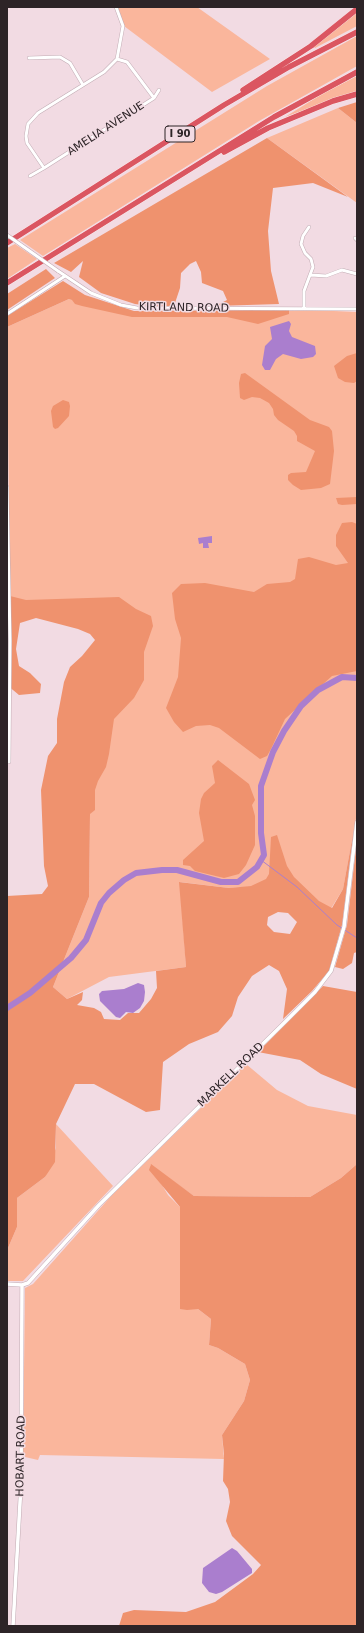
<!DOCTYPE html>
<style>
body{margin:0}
#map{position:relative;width:364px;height:1633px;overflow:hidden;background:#f2dbe3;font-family:"DejaVu Sans",sans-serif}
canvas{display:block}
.frame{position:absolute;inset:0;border:8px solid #2d2427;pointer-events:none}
</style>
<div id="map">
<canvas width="364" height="1633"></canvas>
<div class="frame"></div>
</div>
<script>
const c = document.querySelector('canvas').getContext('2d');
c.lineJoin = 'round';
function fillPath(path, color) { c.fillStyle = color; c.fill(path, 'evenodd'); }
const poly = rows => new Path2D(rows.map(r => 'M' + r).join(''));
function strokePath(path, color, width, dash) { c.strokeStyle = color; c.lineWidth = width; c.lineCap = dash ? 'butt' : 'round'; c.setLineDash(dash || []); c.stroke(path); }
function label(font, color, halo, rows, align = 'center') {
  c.font = font + ' "DejaVu Sans",sans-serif'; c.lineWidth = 3; c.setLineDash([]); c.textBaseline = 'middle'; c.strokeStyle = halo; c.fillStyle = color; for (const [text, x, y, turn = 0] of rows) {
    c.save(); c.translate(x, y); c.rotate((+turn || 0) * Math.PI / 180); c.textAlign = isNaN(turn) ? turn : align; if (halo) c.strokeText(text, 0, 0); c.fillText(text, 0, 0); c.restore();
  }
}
const green = poly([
 [118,7,197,7,270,59,212,92,124,26],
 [357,13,357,26,315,48,314,47],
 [357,36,357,66,259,121,43,256,20,240,267,86],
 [357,76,357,91,285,117,322,94],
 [338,108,357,123,357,203,267,138],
 [15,244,37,259,7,279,7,248],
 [69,299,87,302,133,316,311,310,357,312,357,813,343,889,324,920,263,886,229,888,180,882,186,967,109,977,67,999,53,987,89,897,90,788,99,620,10,606,7,327],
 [246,1064,277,1090,308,1106,357,1115,357,1164,341,1178,310,1197,194,1196,150,1165,168,1195,180,1207,180,1309,198,1309,211,1319,209,1345,218,1348,245,1364,250,1380,244,1401,222,1435,224,1459,40,1455,38,1460,25,1457,23,1452,25,1288,33,1284,112,1195],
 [56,1124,113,1186,23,1281,7,1281,8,1248,17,1227,17,1198,45,1177,56,1148]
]);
const forest = poly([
 [357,102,357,123,338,108],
 [267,138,348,197,313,183,273,188,268,231,271,271,279,304,215,306,227,300,223,291,202,283,201,272,196,261,190,264,181,273,180,288,174,306,158,307,135,304,101,293,79,277,83,261,71,272,54,263],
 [46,269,55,278,7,310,7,294],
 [63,281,85,295,134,311,289,310,289,314,258,324,227,317,132,317,82,306,75,304,72,300,69,299,7,327,7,316],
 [357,353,357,381,354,383,345,382,338,378,334,366,347,356],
 [245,373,310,420,329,427,332,431,334,451,330,484,321,488,301,490,293,485,288,480,288,475,291,473,306,472,315,451,297,441,297,436,294,431,278,420,274,415,273,409,269,403,260,398,252,397,244,400,240,398,239,383,241,374],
 [63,400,69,402,70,406,69,416,58,428,55,429,53,427,51,411,53,406],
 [357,497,357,504,342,505,338,504,336,498],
 [352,522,357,524,357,671,332,676,311,695,285,719,271,749,267,756,260,759,219,728,210,725,196,726,183,732,174,722,166,708,178,677,181,638,175,619,172,593,181,584,205,583,254,592,267,584,290,582,295,579,298,559,309,557,336,565,348,563,336,546,336,535,342,523],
 [7,524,10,596,26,600,119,597,136,609,151,616,153,626,144,652,144,680,134,698,114,719,109,754,106,767,98,781,95,790,95,810,90,814,89,897,53,987,67,999,83,992,82,1000,77,1005,94,1008,101,1012,104,1019,120,1020,128,1013,139,1013,151,999,157,988,156,971,186,967,179,882,229,888,251,886,266,879,269,874,271,837,277,835,287,866,294,877,319,901,332,908,343,889,354,829,342,925,329,971,312,991,283,1019,287,989,279,971,269,965,252,976,238,997,232,1016,218,1032,189,1044,163,1062,160,1110,146,1112,94,1084,75,1084,56,1124,55,1162,45,1177,17,1198,17,1227,8,1248,7,1257,7,896,42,894,48,886,44,866,41,790,48,756,57,743,57,719,64,682,70,667,82,656,95,640,90,634,78,629,36,618,20,623,16,649,19,666,30,673,41,684,40,693,19,695,7,685],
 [278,912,288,913,297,922,290,934,274,932,267,925,268,917],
 [218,760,249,784,255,800,252,805,255,816,255,845,246,865,239,874,224,878,195,871,190,866,183,865,183,860,204,841,199,813,201,799,204,793,215,783,212,766],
 [357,840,357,952,354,953,352,963,343,969,335,967,347,925],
 [323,986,357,992,357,1089,321,1074,300,1060,258,1052],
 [151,1164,194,1196,310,1197,341,1178,357,1164,357,1626,119,1626,123,1613,134,1610,186,1612,215,1602,253,1574,261,1565,232,1536,226,1521,230,1502,228,1489,223,1481,224,1454,222,1435,244,1401,250,1380,245,1364,218,1348,209,1345,211,1319,198,1309,187,1310,180,1309,180,1207,149,1170]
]);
const water = poly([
 [289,321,291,324,289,331,292,337,315,346,316,354,313,357,301,359,283,354,276,359,270,370,265,370,262,365,265,346,272,339,270,327],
 [212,536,212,543,208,543,209,548,203,548,203,543,199,544,198,538],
 [138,983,144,985,145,992,144,1001,140,1008,133,1013,126,1012,120,1018,116,1017,100,1001,99,994,102,991,124,989],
 [232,1548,237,1551,252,1569,252,1573,222,1592,216,1594,209,1592,202,1583,203,1568]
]);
const stream = poly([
 [261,860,297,887,337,925,357,938]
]);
const river = poly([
 [7,1008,30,993,71,958,86,940,101,903,109,893,124,880,136,873,162,870,177,870,221,882,238,882,257,867,264,855,261,833,261,786,273,752,284,731,301,706,318,690,342,677,357,678]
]);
const minor = poly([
 [29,58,60,57,70,63,83,85],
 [154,98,159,90],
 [44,168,27,143,26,136,28,124,38,113,104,72,117,59,123,26,116,7],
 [30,176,44,168,154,98,127,62,117,59],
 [355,238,357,240],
 [58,271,91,293,121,305,137,308,357,309],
 [311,275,326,276,342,270,357,274],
 [304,308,304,291,313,267,311,259,305,253,301,244,303,236,309,227],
 [7,314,65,276],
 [7,487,10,641,9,762]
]);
const tertiary = poly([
 [7,1284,22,1285,28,1283,99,1205,286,1021,315,992,331,971,344,927,357,822],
 [13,1626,21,1485,22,1285]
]);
const motorway = poly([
 [243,90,311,46,357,9],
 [224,152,268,128,333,101,357,94],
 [7,243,224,105,289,67,357,32],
 [7,283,274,117,357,72]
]);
const minorBridge = poly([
 [7,235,58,271]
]);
const shields = [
 [180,134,30]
];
const shieldNames = [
 ["I 90",180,134]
];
const streetNames = [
 ["AMELIA AVENUE",106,129,-33],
 ["KIRTLAND ROAD",184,308,1],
 ["MARKELL ROAD",231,1075,-44],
 ["HOBART ROAD",21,1456,-89]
];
fillPath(green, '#fab69c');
fillPath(forest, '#ef926e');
fillPath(water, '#aa7ece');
strokePath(stream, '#aa7ece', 1);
strokePath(river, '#aa7ece', 6);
strokePath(minor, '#c2acb4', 4);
strokePath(tertiary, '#c2acb4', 4.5);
strokePath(motorway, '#fff', 6);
strokePath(minor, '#fff', 3);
strokePath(tertiary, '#fff', 3.5);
strokePath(motorway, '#db5661', 5.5);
strokePath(minorBridge, '#c2acb4', 4, []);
strokePath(minorBridge, '#fff', 3);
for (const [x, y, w] of shields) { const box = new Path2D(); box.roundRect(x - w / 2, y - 8, w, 16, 3); c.fillStyle = '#f2dbe3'; c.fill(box); strokePath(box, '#2d2427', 1); }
label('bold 10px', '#2d2427', null, shieldNames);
label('11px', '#2d2427', '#f2dbe3', streetNames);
</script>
